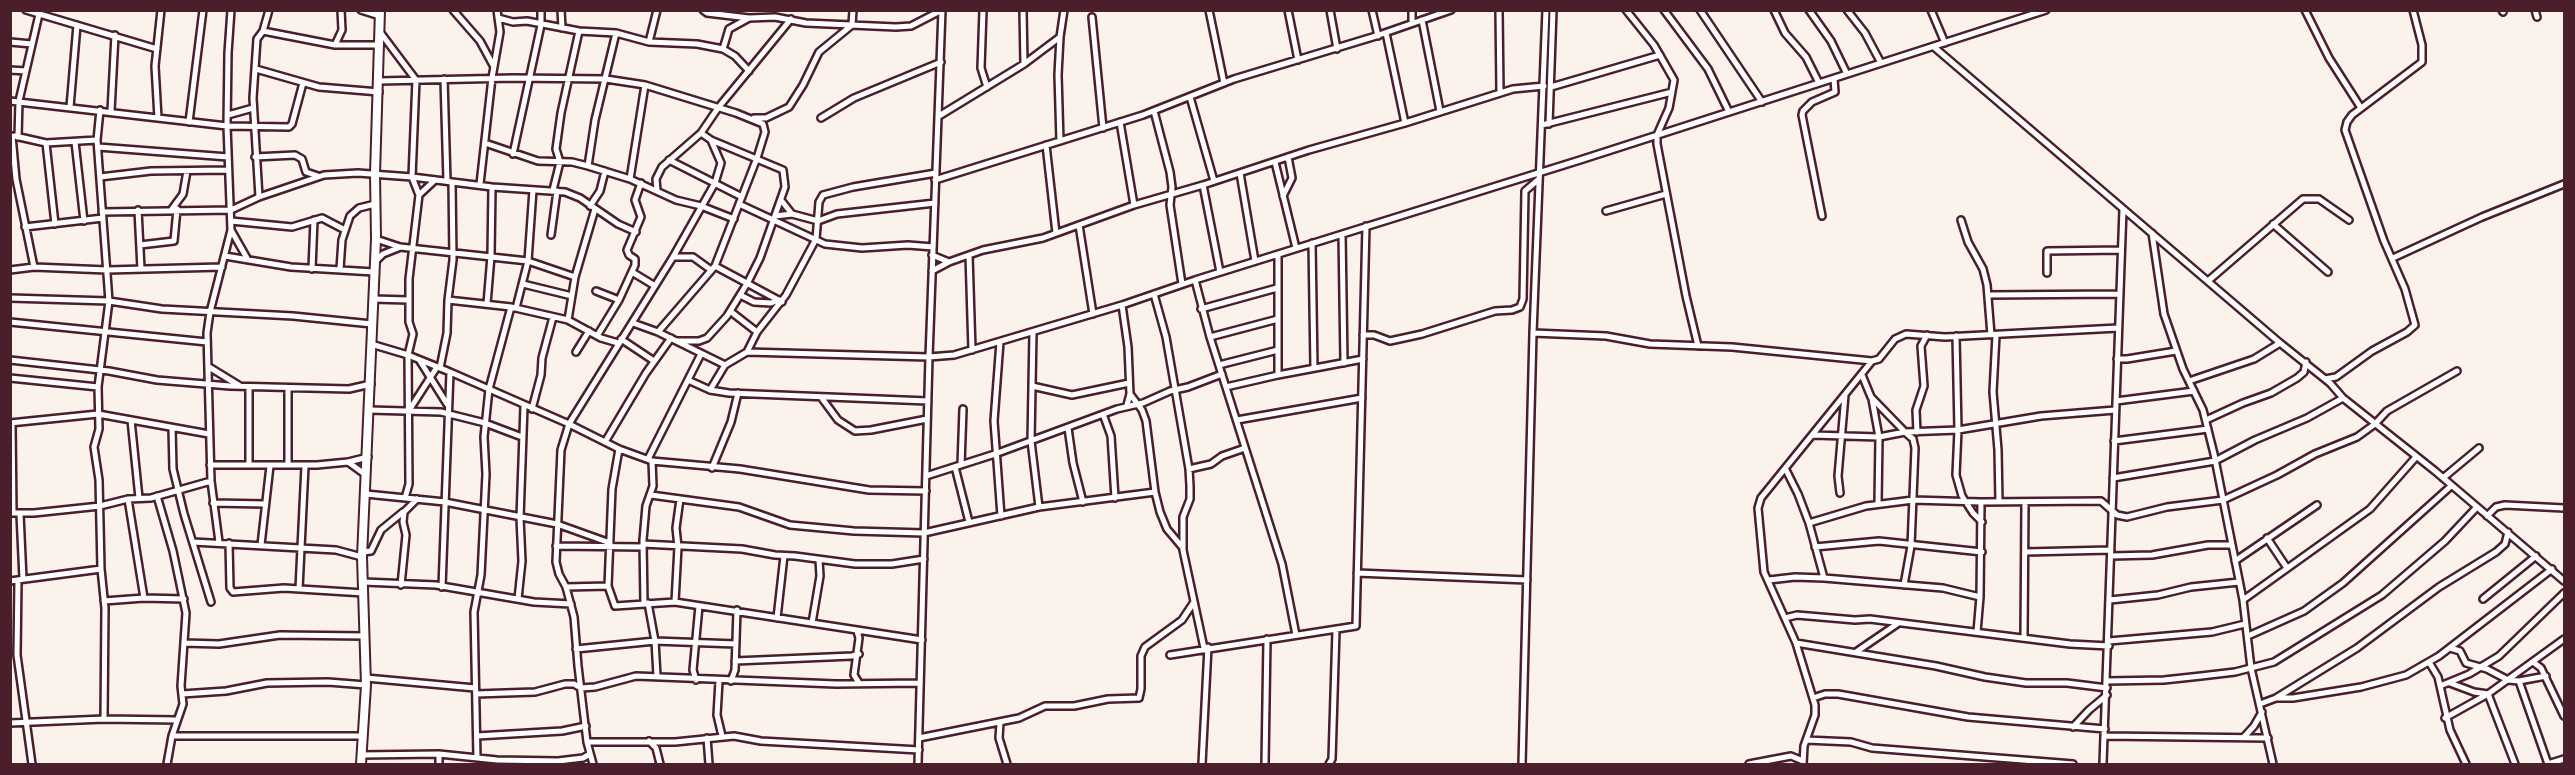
<!DOCTYPE html>
<style>
body{margin:0}
#map{position:relative;width:2575px;height:775px;overflow:hidden;background:#fcf2ec;font-family:Mynerve,sans-serif}
canvas{display:block}
.frame{position:absolute;inset:0;border:12px solid #4a1f2b;pointer-events:none}
</style>
<div id="map">
<canvas width="2575" height="775"></canvas>
<div class="frame"></div>
</div>
<script>
const c = document.querySelector('canvas').getContext('2d');
c.lineJoin = 'round';
const poly = rows => new Path2D(rows.map(r => 'M' + r).join(''));
function strokePath(path, color, width, dash) { c.strokeStyle = color; c.lineWidth = width; c.lineCap = dash ? 'butt' : 'round'; c.setLineDash(dash || []); c.stroke(path); }
const street = poly([
 [26,10,157,49],
 [361,10,380,16],
 [453,10,480,41,493,65],
 [561,10,562,28],
 [703,10,707,13,749,18,775,17,806,23,896,27,911,26,942,10],
 [983,10,981,68,987,87],
 [1023,10,1024,64],
 [1209,10,1224,83],
 [1288,10,1298,60],
 [1330,10,1337,49],
 [1372,10,1378,36],
 [1412,10,1412,23],
 [1499,10,1500,93],
 [1626,10,1654,45,1674,80,1669,108,1657,135,1657,144,1686,296,1698,346],
 [1664,10,1708,69,1729,112],
 [1700,10,1762,102],
 [1774,10,1785,33,1806,57,1819,83],
 [1809,10,1831,41,1847,74],
 [1847,10,1865,33,1881,63],
 [1931,10,1945,43],
 [2305,10,2329,58,2361,108],
 [2502,10,2503,12],
 [2535,10,2537,17],
 [1092,17,1103,128],
 [498,18,513,22,527,21,579,31,616,33,649,42,697,44,723,49,735,56,749,71],
 [1422,20,1440,111],
 [263,31,335,45,380,45],
 [380,32,416,80,412,177,419,195,409,279,409,322,413,334,408,355,409,484,405,498],
 [1386,33,1405,123],
 [10,42,32,44],
 [649,42,657,10],
 [335,45,342,30,341,10],
 [1934,47,2280,343,2330,383,2343,398,2435,471,2564,581],
 [723,49,729,29,749,18],
 [256,69,319,87,379,92],
 [10,70,26,71],
 [444,79,447,181],
 [379,81,513,78,606,79,645,85,736,113,763,124,765,132,757,158,715,266,658,332],
 [1551,87,1660,55],
 [1190,97,1214,181],
 [10,101,227,126,289,127,292,124,303,83],
 [70,107,77,25],
 [100,110,97,140,109,301,98,387,99,429,94,447,99,480,101,569,105,608,104,719],
 [111,111,115,35],
 [1154,111,1170,172,1172,187,1170,205,1182,284],
 [228,115,253,108],
 [939,116,1024,64,1060,37],
 [158,118,155,66,161,10],
 [754,118,766,118,789,107,803,85,819,52,852,25,853,10],
 [821,118,854,98,941,62],
 [189,122,203,10],
 [1120,122,1134,205],
 [1549,124,1553,10],
 [1542,125,1672,92],
 [12,136,16,179,34,267],
 [15,136,46,143,97,140],
 [18,137,19,101,40,10],
 [1060,141,1058,75,1060,37,1064,10],
 [75,142,84,221],
 [46,143,55,224],
 [485,143,538,161,572,162,588,166,630,179,676,200,701,206,734,219],
 [1046,145,1056,233],
 [98,147,228,157],
 [513,154,541,25,541,10],
 [255,157,295,155,302,159,306,172,318,176],
 [669,160,742,197],
 [1275,162,1296,248],
 [588,166,595,120,616,33],
 [1240,173,1255,261],
 [100,177,151,171,228,170],
 [630,179,645,85],
 [935,180,1143,115,1234,79,1376,36,1451,10],
 [452,182,453,260,448,300,511,307,568,320,601,338,618,343],
 [480,184,492,78,500,32,497,10],
 [1203,185,1220,272],
 [553,190,560,162,556,149,561,113,579,31],
 [657,190,656,179,662,167,701,133,718,108,791,19],
 [419,195,435,180],
 [1283,196,1292,178,1288,157],
 [259,197,324,175,358,173,412,177,492,187,565,192,580,198,618,224,636,232],
 [781,200,792,214],
 [739,204,825,244,862,248,908,245,933,247],
 [590,206,600,191,605,171],
 [172,209,183,194,187,171],
 [138,210,141,269],
 [1606,211,1666,194],
 [102,212,231,210,259,197,253,98,257,39,263,31,269,10],
 [775,216,792,214,818,221,837,214,935,203],
 [1822,216,1802,115,1803,111,1812,102,1835,92,1834,79],
 [1961,220,1968,242,1983,269,1987,285,1991,335],
 [231,221,292,227,322,218,345,230],
 [2273,224,2328,272],
 [1079,225,1093,314],
 [25,227,103,218],
 [231,230,248,260],
 [2152,233,2164,314,2183,369,2203,410,2214,454,2243,600,2251,668,2273,764],
 [1342,234,1344,363],
 [551,235,557,191],
 [376,239,400,247,528,261,575,277],
 [1312,243,1314,368],
 [140,245,174,241,177,209],
 [932,255,949,262],
 [969,255,972,350],
 [225,256,291,267,374,272],
 [673,257,693,257,711,270],
 [2393,258,2482,217,2564,184],
 [376,261,383,254,398,248],
 [715,266,782,302],
 [312,269,314,220],
 [340,269,342,240,350,216,359,208,375,204],
 [10,270,34,267,107,270,222,267],
 [932,271,949,262,983,250,1043,238,1134,205,1203,185,1309,150,1405,123,1513,89,1544,86],
 [632,272,655,286],
 [2047,273,2047,251,2121,250],
 [1195,280,1210,337,1282,564,1296,635],
 [2208,281,2303,199,2319,199,2349,220],
 [523,284,572,296],
 [596,291,619,300],
 [1154,294,1166,337,1189,469,1190,486,1190,499,1183,517,1183,550,1204,648],
 [740,295,754,302,771,303,779,300],
 [1988,295,2120,294],
 [10,298,109,301,162,309,293,316,372,324],
 [373,299,408,300],
 [487,304,491,256,492,187],
 [1122,305,1128,347,1130,394,1127,405],
 [516,308,528,261,533,190],
 [1201,309,1277,288],
 [730,311,757,332],
 [568,320,575,277,595,209],
 [10,322,207,342],
 [633,323,658,332,725,365],
 [1033,332,1031,441,1039,507],
 [1533,333,1606,336,1650,344,1732,347,1872,361,1761,498,1758,508,1764,572,1796,643,1815,705,1815,715,1804,746,1803,764],
 [1363,335,1374,335,1390,341,1422,334,1495,311,1512,310,1520,307,1523,299,1525,191,1539,179],
 [1996,335,1993,392,1998,450,1999,502],
 [597,336,619,300,635,265,635,259,629,255,627,250,641,217,635,200,641,183],
 [1956,336,1958,430,1956,475,1962,496,1973,513,1982,522],
 [1210,337,1278,319],
 [621,339,654,361],
 [677,341,699,341,707,338,727,316,748,282,760,258,785,187,783,170,711,140,701,133],
 [1000,342,994,421,1001,516],
 [371,344,408,355,450,372,569,424,619,449,652,461,740,469,869,490,926,491],
 [576,352,589,331],
 [747,352,929,357,954,355,1122,305,1195,280,1580,160,2046,10],
 [2117,359,2127,359,2176,351],
 [10,360,109,371,157,380,230,386,349,389,371,384],
 [420,361,447,404],
 [1872,361,1879,359,1895,339,1906,334,1945,337,2118,328],
 [1219,365,1278,350],
 [209,367,240,386],
 [440,368,447,333,448,300],
 [1278,375,1278,254],
 [1862,375,1871,397,1905,432,1958,430,2041,416,2115,410],
 [10,378,98,387],
 [2325,379,2336,377,2372,351,2407,332,2415,325,2405,289,2384,241,2345,130,2347,122,2352,115,2422,62,2422,45,2413,10],
 [688,380,710,390,729,393,928,401],
 [2189,381,2254,359,2280,343],
 [1032,386,1072,395,1129,383],
 [249,387,249,465],
 [1226,387,1278,375,1363,359],
 [288,388,288,464],
 [710,390,725,365,747,352,757,332,786,295,816,239,819,202,823,195,853,187,936,173],
 [1130,394,1142,410,1146,421,1155,492,1160,512,1167,529,1183,548],
 [821,397,838,420,855,431,871,430,927,419],
 [1872,399,1879,437,1878,503],
 [2116,401,2194,391],
 [410,409,437,367],
 [532,409,541,375,542,358,553,317],
 [369,410,441,412,485,423,522,437],
 [1103,414,1111,436,1115,498],
 [131,420,139,498],
 [1237,420,1362,398],
 [2206,420,2243,403,2271,393,2297,378,2304,372,2306,362],
 [10,423,98,414,209,434],
 [12,424,13,513],
 [172,428,173,469,184,514,211,602],
 [1068,428,1073,463,1083,502],
 [1917,432,1916,410,1924,386,1921,346,1927,335],
 [1813,435,1879,437,1905,432,1913,439,1915,448,1911,546,1904,585],
 [2114,441,2208,429],
 [605,442,646,373,671,338],
 [648,459,701,354],
 [348,462,366,475],
 [210,465,317,465,348,462,368,457],
 [961,465,963,409],
 [955,467,969,522],
 [712,468,731,422,738,393],
 [1189,469,1211,464,1222,456,1245,448],
 [1786,470,1798,494,1809,523],
 [926,476,995,454,1117,409,1143,403,1170,391,1188,387,1222,374],
 [2113,478,2215,461,2255,440,2307,418,2343,398],
 [2443,478,2479,448],
 [1840,493,1838,476,1845,395],
 [366,494,445,502,557,524,610,543],
 [651,495,739,507,790,525,854,531,924,533,1039,507,1155,492],
 [157,496,173,551,186,613,181,686,183,704,172,736,167,764],
 [128,499,144,598],
 [213,503,265,504],
 [10,513,34,513,100,506,128,499,151,498,211,481],
 [20,514,23,579],
 [2487,516,2496,507,2505,505,2564,508],
 [2267,538,2287,568],
 [193,542,336,550,362,557],
 [219,542,211,481,207,333,210,312,231,230,227,126,228,53,231,10],
 [229,543,230,588,233,592,284,588,364,593],
 [643,544,742,549,775,555,795,556,855,564,892,564,924,559],
 [261,545,270,466],
 [556,546,643,547],
 [1815,547,1879,541,1982,552],
 [363,552,371,551,381,530,403,512],
 [2025,552,2111,550],
 [2111,556,2152,555,2208,545,2231,545],
 [2235,561,2317,505],
 [1357,573,1527,580],
 [1824,578,1809,523,1866,506,1913,500,1981,502,2101,501,2117,515,2127,517,2167,507,2223,500,2277,475,2315,454,2357,437,2375,424,2387,411,2457,371],
 [18,580,17,655,32,764],
 [1769,580,1795,577,1824,578,1943,588,1980,597,1977,632],
 [10,581,101,569],
 [363,582,436,585,534,602,571,604],
 [401,585,406,535,403,522,404,512,417,499],
 [608,586,612,489,619,449],
 [442,587,450,372],
 [566,587,608,586,615,606,675,602,922,640],
 [299,589,305,466],
 [1980,597,1981,502],
 [518,599,522,561,520,518,524,406],
 [2483,599,2536,556],
 [2110,600,2158,595,2191,587,2239,582],
 [2243,600,2370,509,2416,457],
 [104,601,144,598,184,599],
 [675,602,678,547,676,528,680,499],
 [648,603,655,641,657,676],
 [644,604,643,540,646,506,653,486,652,461],
 [777,618,784,556],
 [1785,618,1797,615,1855,620,1870,619,2070,644,2109,646],
 [812,623,820,576,819,560],
 [857,631,859,638,854,675,859,683],
 [2248,636,2304,611,2343,583,2451,486],
 [2024,637,2025,502],
 [2109,641,2212,632,2245,624],
 [184,643,219,644,280,635,365,636],
 [1796,643,1936,666,1985,677,2026,683,2067,683,2107,688],
 [2450,648,2460,651,2466,663,2487,669,2508,680,2519,681,2546,676],
 [576,649,655,641,736,644],
 [1856,652,1897,624],
 [1170,655,1356,626,1366,226],
 [735,661,852,656,859,654],
 [2429,662,2438,677,2450,730,2466,764],
 [2533,662,2541,668,2564,716],
 [366,678,475,688],
 [696,680,693,670,699,606],
 [719,681,717,715,722,736],
 [731,681,735,670,737,610],
 [2107,681,2164,680,2201,676,2235,672,2274,662,2382,595,2445,541,2477,507],
 [2519,681,2548,764],
 [2450,683,2474,692,2488,694,2515,764],
 [2440,686,2469,674,2499,656,2564,593],
 [182,694,226,691,267,683,328,682,366,685],
 [476,694,535,692,565,684,574,684,581,688,595,687,636,676,836,684,920,683],
 [1813,698,1825,694,1838,694,1968,717,2105,729],
 [2276,698,2293,698,2361,687,2406,675,2439,656,2552,569],
 [2260,704,2276,698,2357,648,2439,587,2496,552,2505,544,2508,532],
 [2445,718,2488,694,2564,639],
 [10,723,104,719,177,720],
 [1000,723,999,738,1007,764],
 [2073,727,2089,710,2107,695],
 [172,736,363,736],
 [477,736,562,731,586,726],
 [2105,736,2268,738],
 [2244,737,2254,726,2262,712],
 [707,738,709,764],
 [919,738,1019,718,1045,706,1074,706,1108,699,1139,698,1141,689,1141,656,1145,647,1182,620,1194,602],
 [1806,740,1851,742,1872,748,2073,764],
 [649,741,656,748,660,764],
 [587,742,675,742,734,736,761,741,919,750],
 [439,754,439,764],
 [361,755,439,754,497,760,558,761,583,758,590,754],
 [477,758,474,612,481,575,486,474,484,437,489,389,511,307],
 [593,764,587,742,578,666,574,617,566,587,559,574,556,562,561,450,569,424,673,257,715,183,721,163,711,140],
 [918,764,929,357,942,10],
 [1202,764,1208,647],
 [1265,764,1267,639],
 [1329,764,1332,759,1336,630],
 [1522,764,1533,333,1546,10],
 [1749,764,1791,756,1803,761],
 [2103,764,2123,209],
 [2548,764,2564,759]
]);
const secondary = poly([
 [361,764,366,685,362,557,376,239,375,174,380,10]
]);
strokePath(street, '#4a1f2b', 10);
strokePath(secondary, '#4a1f2b', 12);
strokePath(street, '#fff', 5);
strokePath(secondary, '#fff', 8);
</script>
